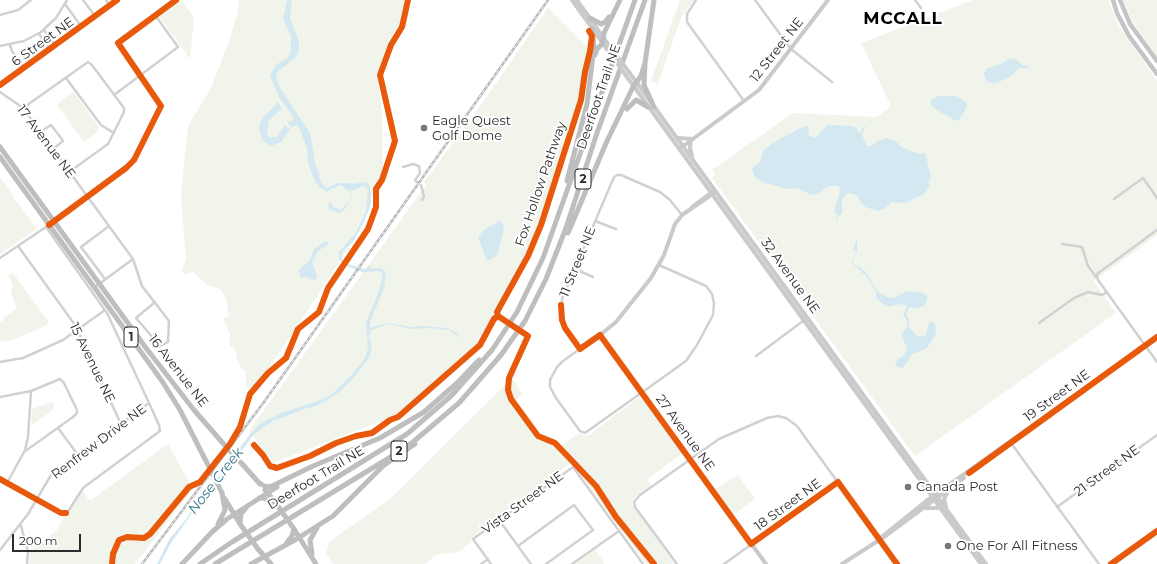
<!DOCTYPE html>
<style>
body{margin:0}
#map{position:relative;width:1157px;height:564px;overflow:hidden;background:#fff;font-family:Montserrat,sans-serif}
canvas{display:block}
.scale{position:absolute;left:12px;top:534px;width:69px;height:18px;box-sizing:border-box;border:2px solid #2c2c2c;border-top:0;padding-left:5px;font-size:12px;line-height:14px;white-space:nowrap;color:#2c2c2c;-webkit-text-stroke:3px #fff;paint-order:stroke}
</style>
<div id="map">
<canvas width="1157" height="564"></canvas>
<div class="scale">200 m</div>
</div>
<script>
const c = document.querySelector('canvas').getContext('2d');
c.lineJoin = 'round';
function fillPath(path, color) { c.fillStyle = color; c.fill(path, 'evenodd'); }
const poly = rows => new Path2D(rows.map(r => 'M' + r).join(''));
function strokePath(path, color, width, dash) { c.strokeStyle = color; c.lineWidth = width; c.lineCap = dash ? 'butt' : 'round'; c.setLineDash(dash || []); c.stroke(path); }
function label(font, color, halo, rows, align = 'center') {
  c.font = font + ' Montserrat,sans-serif'; c.lineWidth = 4; c.setLineDash([]); c.textBaseline = 'middle'; c.strokeStyle = halo; c.fillStyle = color; for (const [text, x, y, turn = 0] of rows) {
    c.save(); c.translate(x, y); c.rotate((+turn || 0) * Math.PI / 180); c.textAlign = isNaN(turn) ? turn : align; if (halo) c.strokeText(text, 0, 0); c.fillText(text, 0, 0); c.restore();
  }
}
const green = poly([
 [179,0,181,0,194,18,190,59,159,16],
 [239,0,407,0,400,27,393,38,377,75,382,112,383,170,349,247,297,327,255,387,246,387,246,372,242,369,237,359,236,351,229,345,230,334,223,318,229,316,226,298,220,289,206,284,193,272,184,274,182,270,186,259,181,196,188,126,211,88,230,39,237,14],
 [680,0,694,0,681,18,658,84,651,81],
 [973,0,1108,0,1119,26,1157,81,1157,235,1094,281,1116,313,915,456,772,260,774,259,766,249,764,249,712,178,715,175,712,170,793,113,877,117,891,106,861,43],
 [1123,0,1157,0,1157,57,1133,23],
 [548,8,587,47,581,95,532,241,481,340,394,416,273,463,249,431,426,185,424,182,486,98],
 [73,91,99,127,96,133,84,142,57,105],
 [0,177,14,196,13,199,18,203,37,229,0,254],
 [13,273,48,321,47,325,13,340,0,342,0,322,4,320,3,318,17,309,11,291,13,285,8,276],
 [512,378,523,394,514,401,540,435,555,439,561,446,579,433,584,436,589,435,638,398,645,400,683,453,647,479,651,485,634,498,632,504,675,564,646,564,572,462,492,521,470,539,472,541,459,552,437,554,425,564,334,564,326,554,329,542,391,498],
 [52,402,54,404,54,409,31,426,32,409],
 [168,444,193,489,135,564,29,564,30,550,57,530,64,516,82,490,88,499,91,500],
 [738,475,755,499,733,515,715,489],
 [595,550,605,564,575,564]
]);
const water = poly([
 [287,0,292,0,290,18,299,41,299,50,294,59,278,71,276,77,279,86,310,133,316,167,320,174,319,178,326,188,338,183,348,183,353,184,366,182,370,186,371,203,369,210,359,232,353,242,343,251,341,256,343,261,348,264,365,269,371,265,371,269,381,268,386,272,384,288,370,322,370,328,388,323,412,327,423,326,447,328,454,331,461,339,449,330,431,328,413,329,388,324,371,330,369,337,372,346,370,356,353,379,339,392,327,400,316,406,304,409,282,418,274,420,254,434,223,477,205,495,171,543,160,564,157,564,170,538,187,518,197,501,217,479,250,434,260,424,281,413,321,400,331,395,350,377,364,360,368,349,366,323,379,291,383,273,378,271,362,272,344,265,339,259,339,252,355,234,366,210,368,190,365,185,351,191,351,189,349,190,351,192,352,197,345,209,339,213,329,209,328,205,331,202,333,207,341,210,350,200,352,194,341,185,331,189,327,192,319,187,313,177,308,162,307,149,300,129,297,125,291,127,288,123,287,122,293,121,294,118,279,97,270,75,277,64,287,59,291,51,291,36,283,19],
 [1014,58,1022,65,1029,66,1029,68,1019,68,1008,78,996,83,991,83,986,80,984,73,986,69,1003,63,1009,59],
 [938,96,955,96,966,102,967,107,959,120,956,121,932,107,930,101],
 [278,102,282,109,269,120,267,134,269,137,277,137,285,125,290,130,281,142,271,146,262,140,259,127,262,118],
 [872,122,865,126,862,135,867,146,871,146,880,140,886,138,894,140,903,148,920,154,925,153,931,177,928,182,930,185,924,194,905,203,892,202,884,209,878,211,865,207,856,195,848,193,842,199,842,214,839,215,836,221,837,215,834,211,840,192,839,186,829,186,818,194,811,195,798,188,788,189,765,183,754,176,752,168,760,162,763,151,773,143,800,128,808,126,809,136,815,138,827,125,852,126,857,128,857,131,860,133,864,126],
 [499,221,503,224,504,228,498,252,495,257,487,261,478,237,484,230],
 [857,239,857,252,853,260,854,264,865,271,877,291,889,298,896,297,907,291,923,293,928,297,925,305,917,309,909,307,906,314,909,319,909,327,917,336,920,337,926,335,929,323,931,321,935,324,936,334,926,349,912,354,903,368,897,367,895,364,897,360,905,354,907,348,901,335,908,326,906,319,903,316,907,305,900,304,887,307,876,298,876,291,867,277,852,263,856,252,853,249],
 [324,242,328,242,329,244,318,251,312,262,317,276,317,279,313,280,307,277,301,278,299,272,300,269,309,261,314,249]
]);
const street = poly([
 [83,0,95,16],
 [106,0,109,5],
 [696,0,687,14,687,22,744,101],
 [755,0,791,49,832,82],
 [915,0,921,8],
 [65,4,81,26],
 [0,15,18,10,31,0],
 [44,30,55,45],
 [39,34,50,49],
 [10,45,12,51,24,68],
 [0,46,24,41,41,32,56,18,67,0],
 [66,78,101,125,114,133],
 [0,92,23,108,133,259,142,286,169,321,168,342,160,346,136,318,155,302],
 [114,95,178,47,155,15],
 [23,108,88,62,92,65,124,108,124,112,108,144,69,172],
 [40,132,51,125,61,138,63,141,53,149],
 [403,167,413,164,419,166,420,173,415,180,417,182],
 [421,185,424,197,422,200],
 [1114,199,1143,178,1157,198],
 [595,221,616,229],
 [1157,230,1097,274,1098,280,1157,362],
 [1062,244,1082,247,1088,266,1096,277],
 [18,246,75,325,121,424],
 [0,258,43,229,132,163,161,106,118,43,176,0],
 [575,269,593,277],
 [105,279,81,247,109,226],
 [95,287,133,259],
 [1039,323,1074,298,1088,292,1102,295,1107,292],
 [599,335,563,361,557,367,550,380,550,387,556,398,580,431,585,433,686,361,697,345,713,315,714,303,712,294,706,286,659,265],
 [580,349,566,329,562,320,562,299,614,177,617,175,621,175,660,192,670,200,682,215],
 [756,356,807,318],
 [0,362,23,358,63,340,105,310],
 [0,397,31,391,60,379,64,383,77,410,77,413,73,417,24,452,7,483],
 [58,428,78,455],
 [1011,443,1099,564],
 [25,450,28,437,31,391],
 [0,479,61,513,67,513,83,488,160,431,159,425,149,403],
 [1057,507,1157,435],
 [499,520,531,564],
 [21,526,28,552,27,564],
 [518,546,574,505,593,530,546,564],
 [0,550,28,514,51,475,149,403,107,313,46,227],
 [481,564,488,559],
 [491,564,473,539,573,467,643,564],
 [572,564,619,531],
 [677,564,635,507,634,502,640,495,719,439,767,418,778,416,786,418,797,426,897,564],
 [724,564,838,482]
]);
const secondary = poly([
 [572,0,609,52],
 [577,0,610,47],
 [629,72,986,564],
 [627,77,981,564],
 [0,85,117,0],
 [678,138,693,139],
 [691,140,690,148,692,156],
 [682,147,759,90,828,0],
 [714,193,682,215,675,224,664,255,651,278,616,322,600,335,766,564],
 [692,207,712,192],
 [931,487,938,489,945,487],
 [946,507,944,499,947,493],
 [926,508,939,508],
 [879,539,925,502,1157,337],
 [842,564,887,535,964,478],
 [1111,564,1157,531]
]);
const primary = poly([
 [1113,0,1117,13,1129,36,1157,74],
 [1120,0,1130,24,1157,61]
]);
const highway = poly([
 [654,0,645,63,644,85,654,107],
 [590,18,601,24,605,22,609,17],
 [595,55,597,49,602,44,604,33,620,0],
 [627,109,636,100,648,107],
 [0,147,146,348,194,410,221,441],
 [0,157,162,381,180,410,206,461],
 [567,181,587,104,594,47,592,29],
 [568,233,607,141,633,87,641,76,645,63],
 [244,466,260,484],
 [258,482,266,487,272,486,313,466,380,438,424,412,457,383,479,360],
 [265,490,275,502],
 [259,498,264,498,272,504],
 [225,499,240,524],
 [218,524,225,510,222,493],
 [240,524,241,514,246,508],
 [294,529,316,564],
 [286,544,292,536,294,529],
 [258,549,271,564],
 [312,554,310,540,317,528],
 [182,564,212,532,227,519,277,487],
 [200,564,232,542,407,434,452,395,492,350,517,312,543,258,635,0],
 [215,564,384,461,413,442,459,403,501,355,525,321,546,279,566,228,597,133,645,0],
 [251,564,295,540,333,516,383,466,415,444]
]);
const rail = poly([
 [142,564,264,402,548,0]
]);
const secondaryBridge = poly([
 [610,47,629,72],
 [609,52,627,77]
]);
const highwayBridge = poly([
 [221,441,244,466],
 [206,461,222,493],
 [275,502,294,529],
 [240,524,258,549]
]);
const cycleway = poly([
 [0,85,117,0],
 [49,225,126,168,134,160,161,106,118,43,176,0],
 [561,305,562,320,565,328,580,349,600,335,751,544,838,482,897,564],
 [498,316,528,336,509,378,508,390,511,399,538,436,555,443,596,486,616,517,654,564],
 [254,445,263,455,270,466,277,468,310,456,336,443,356,436,372,433,390,420,398,417,480,345,494,319,498,316,497,312,528,256,541,225,581,100,585,72,590,51,592,36,589,31],
 [969,473,1157,337],
 [0,479,61,513,66,513],
 [112,564,113,554,119,540,127,537,144,538,150,534,189,487,200,482,230,444,240,427,250,394,268,373,286,358,298,329,319,312,328,288,368,229,376,207,376,189,382,180,395,141,380,75,391,45,402,27,408,0],
 [1111,564,1157,531]
]);
const markers = [
 [424,128,4,"#767676"],
 [908,487,4,"#767676"],
 [948,546,4,"#767676"]
];
const shields = [
 [583,179,16],
 [131,337,14],
 [399,451,16]
];
const shieldNames = [
 ["2",583,179],
 ["1",131,337],
 ["2",399,451]
];
const streetNames = [
 ["6 Street NE",43,42,-36],
 ["12 Street NE",777,50,-52],
 ["Deerfoot Trail NE",599,97,-71],
 ["17 Avenue NE",46,142,53],
 ["Fox Hollow Pathway",541,184,-71],
 ["11 Street NE",578,262,-68],
 ["32 Avenue NE",790,276,54],
 ["15 Avenue NE",92,363,64],
 ["16 Avenue NE",178,371,52],
 ["19 Street NE",1057,396,-36],
 ["27 Avenue NE",685,433,54],
 ["Renfrew Drive NE",99,442,-37],
 ["21 Street NE",1107,471,-36],
 ["Deerfoot Trail NE",316,478,-31],
 ["Vista Street NE",523,503,-36],
 ["18 Street NE",788,505,-36]
];
const poiNames = [
 ["Eagle Quest",432,121],
 ["Golf Dome",432,136],
 ["Canada Post",916,487],
 ["One For All Fitness",956,546]
];
const waterNames = [
 ["Nose Creek",216,481,-52]
];
const districtNames = [
 ["MCCALL",903,19]
];
fillPath(green, '#f0f4ea');
fillPath(water, '#d4e8f2');
strokePath(street, '#d1d1d1', 2.5);
strokePath(secondary, '#cacaca', 4);
strokePath(primary, '#c4c4c4', 4.5);
strokePath(highway, '#bebebe', 5);
strokePath(rail, '#b8b8b8', 2.5);
strokePath(rail, '#fff', 1, [3]);
strokePath(secondaryBridge, '#cacaca', 4);
strokePath(highwayBridge, '#bebebe', 5);
strokePath(cycleway, '#e8590c', 6);
for (const [x, y, r, color] of markers) { const dot = new Path2D(); dot.arc(x, y, r, 0, 2 * Math.PI); c.fillStyle = color; c.fill(dot); strokePath(dot, '#fff', 1.5); }
for (const [x, y, w] of shields) { const box = new Path2D(); box.roundRect(x - w / 2, y - 10, w, 20, 3); c.fillStyle = '#fff'; c.fill(box); strokePath(box, '#2c2c2c', 1); }
label('bold 12px', '#2c2c2c', null, shieldNames);
label('13px', '#2c2c2c', '#fff', streetNames);
label('13px', '#2c2c2c', '#fff', poiNames, 'left');
label('italic 14px', '#367391', '#fff', waterNames);
c.letterSpacing = '1px';
label('bold 17px', '#000', '#fff', districtNames);
c.letterSpacing = '0px';
</script>
